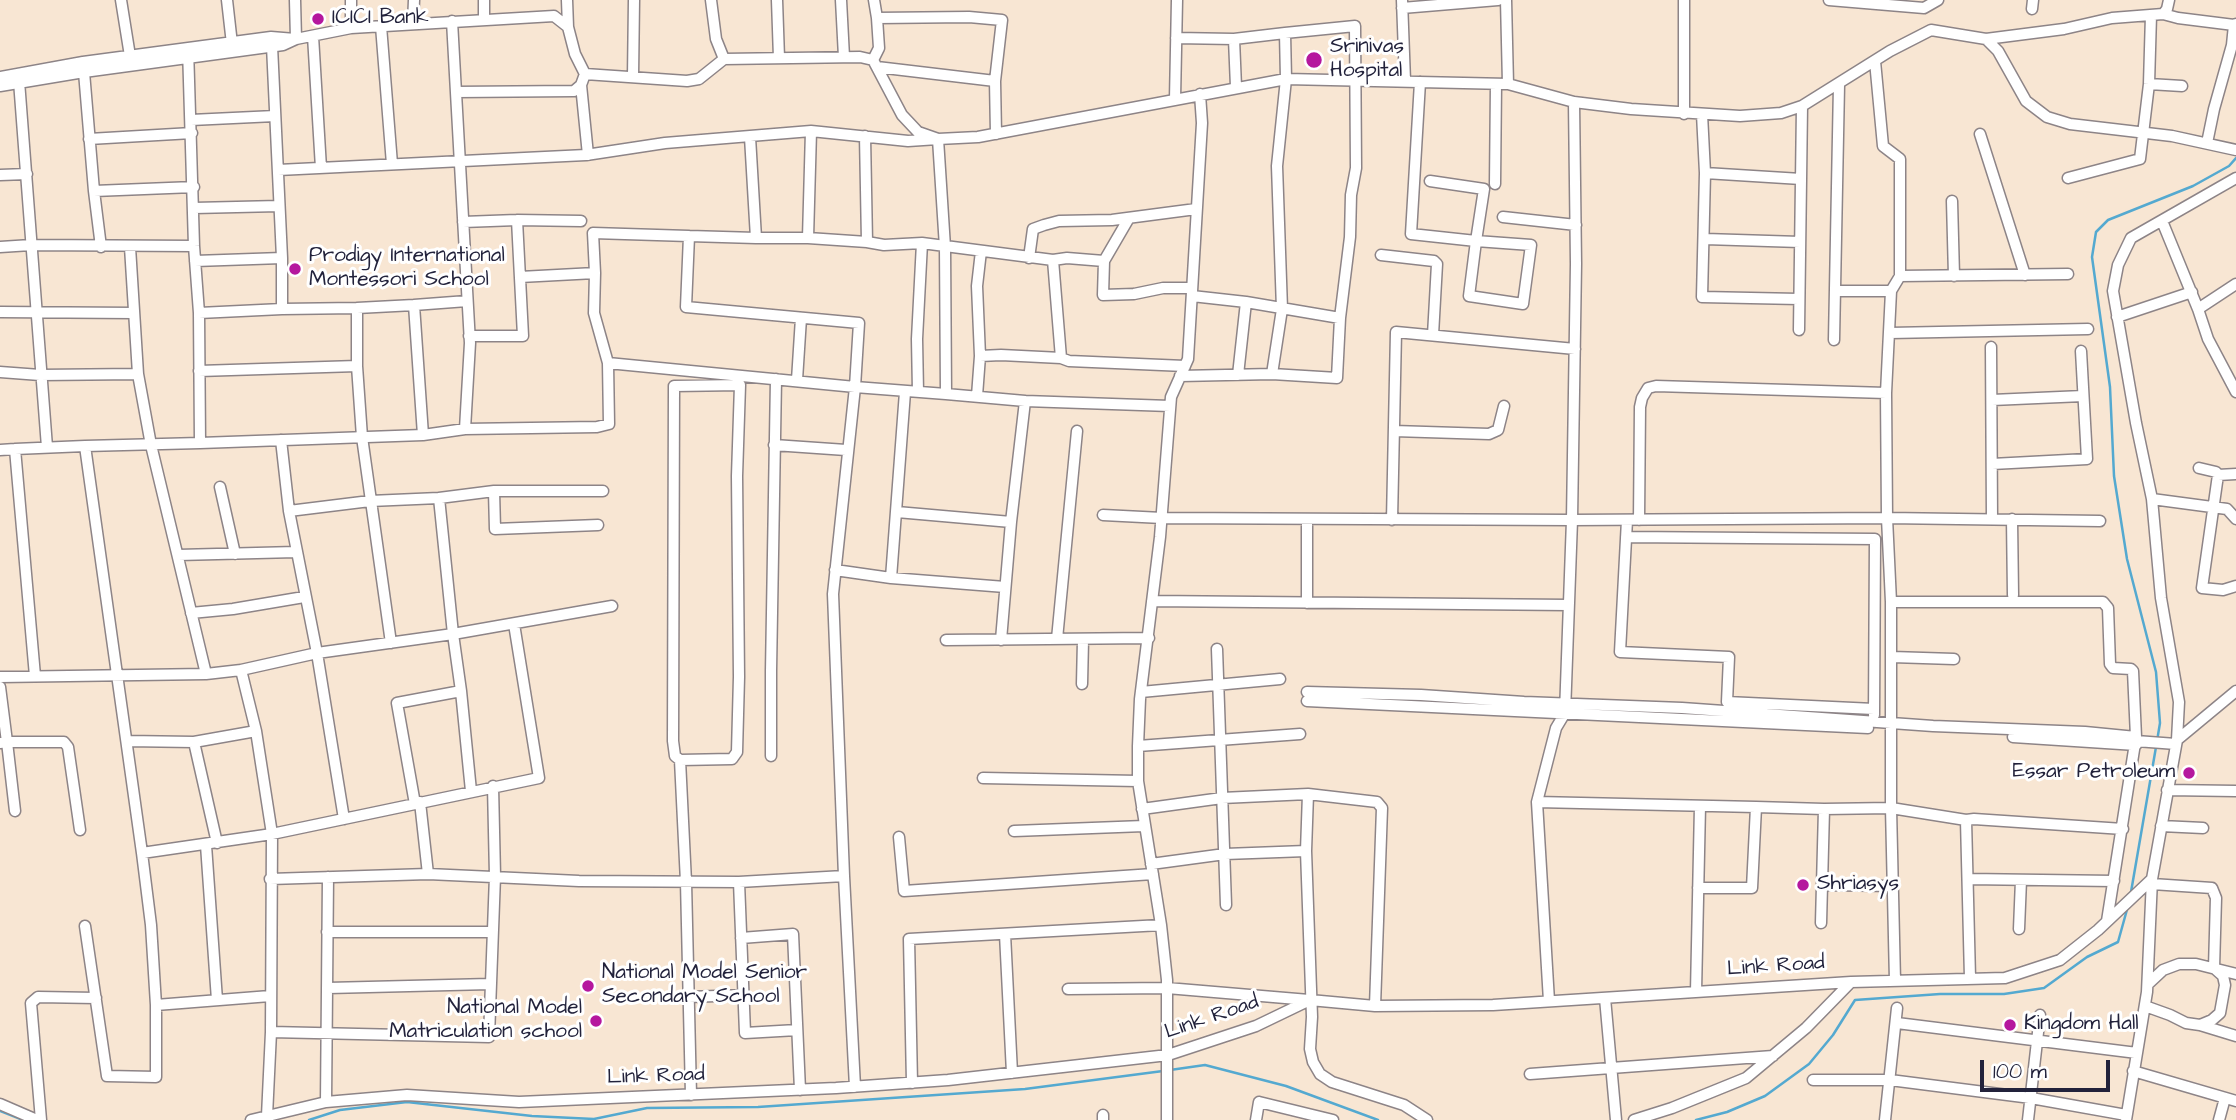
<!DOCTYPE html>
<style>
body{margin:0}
#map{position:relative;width:2236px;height:1120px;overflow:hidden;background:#f8e6d3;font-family:"Architects Daughter",sans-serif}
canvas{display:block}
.scale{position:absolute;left:1980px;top:1060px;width:130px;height:32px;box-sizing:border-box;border:4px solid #22223b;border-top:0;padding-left:9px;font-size:21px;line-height:24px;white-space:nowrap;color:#22223b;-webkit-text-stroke:5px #fff;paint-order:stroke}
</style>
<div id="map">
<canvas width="2236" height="1120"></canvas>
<div class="scale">100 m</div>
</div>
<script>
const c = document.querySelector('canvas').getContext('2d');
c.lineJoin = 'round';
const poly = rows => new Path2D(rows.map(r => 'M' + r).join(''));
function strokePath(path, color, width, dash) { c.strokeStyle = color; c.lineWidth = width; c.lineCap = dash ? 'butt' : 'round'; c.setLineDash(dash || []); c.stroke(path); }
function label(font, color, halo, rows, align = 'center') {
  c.font = font + ' "Architects Daughter",sans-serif'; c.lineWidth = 6; c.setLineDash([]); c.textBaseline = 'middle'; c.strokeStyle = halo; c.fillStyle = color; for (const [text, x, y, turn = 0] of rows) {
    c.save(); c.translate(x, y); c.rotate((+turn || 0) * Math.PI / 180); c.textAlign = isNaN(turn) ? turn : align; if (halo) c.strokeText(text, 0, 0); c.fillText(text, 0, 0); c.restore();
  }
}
const stream = poly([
 [2157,741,2160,723,2156,672,2127,559,2114,476,2110,387,2092,257,2096,232,2108,220,2193,186,2229,166,2236,158],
 [2131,892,2156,747],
 [1170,1070,1205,1065,1286,1086,1378,1120],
 [0,1111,23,1120],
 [309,1120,340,1110,407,1102,532,1116,594,1119,647,1108,758,1107,1025,1089,1163,1071],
 [1696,1120,1727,1112,1765,1096,1809,1064,1833,1035,1855,1000,1940,994,2004,994,2044,988,2087,957,2118,942,2128,906]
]);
const minor = poly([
 [121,0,130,56],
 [227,0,232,44],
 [295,0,296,39],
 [351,0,351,28],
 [567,0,568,27],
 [711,0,716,39,724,59],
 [777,0,779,58],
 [841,0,844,57],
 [874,0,877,18,969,17,1002,20,995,81],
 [1402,0,1405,81],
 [1506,0,1508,84],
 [1684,0,1684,114],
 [1829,0,1924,8,1938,0],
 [1402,8,1498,0],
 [2032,9,2033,0],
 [2163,14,2178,18,2234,25],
 [484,20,484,0],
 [413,23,414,0],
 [381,26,392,164],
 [313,36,321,168],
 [1176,38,1234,39],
 [1986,39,2064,29,2112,18,2163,14,2167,9,2169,0],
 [188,48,194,246,199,313,200,443,85,446,142,853,272,834,539,778,514,624],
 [873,60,879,48,877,18],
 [1875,61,1883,146,1900,159,1900,276,1891,291,1886,393,1887,518,1891,602,1891,808,1895,981],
 [877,67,995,81,996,134],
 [84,72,94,191,101,247],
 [0,77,83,62,271,37,295,39],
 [633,77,634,0],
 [19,81,47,447],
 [1420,82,1411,234,1476,241,1531,245,1523,304,1469,296,1476,241,1484,189,1430,181],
 [2149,84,2182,86],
 [581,85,588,155],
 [0,86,84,72,283,45,296,39,351,28,554,16,568,27,575,54,585,74,687,81,699,79,724,59,860,57,873,60,902,115,918,132,938,139,978,137,1286,79,1508,84,1574,102,1631,109,1740,116,1781,113,1802,106,1890,51,1931,30,1986,39,1998,51,2026,101,2047,117,2070,124,2172,136,2236,150],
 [456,92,574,91,581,85,585,74],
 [1175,99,1177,0],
 [1702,114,1705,173,1702,297,1799,299],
 [191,120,275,116],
 [1980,134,2025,275],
 [865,136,867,242,884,245,922,243,1053,260,1061,358,1069,361,1185,366],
 [750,137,756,238,808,238,867,242],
 [89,139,192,133],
 [2207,143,2214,109,2232,45,2234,25,2236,24],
 [278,170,586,155,665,143,811,131,908,141,938,139,945,247,946,394,1025,401,1170,406],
 [1705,173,1801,179],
 [0,175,27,174],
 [2068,178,2140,159,2149,84,2151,15],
 [1495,184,1496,84],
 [94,191,194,187],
 [1952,201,1954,276],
 [194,208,279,206],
 [1503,217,1576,225],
 [2162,221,2198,309,2208,339,2236,392],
 [463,222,517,220],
 [808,238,811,131],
 [1705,239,1800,242],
 [0,247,31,245,194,246],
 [130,247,138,374,151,445,206,674],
 [1381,255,1434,261,1437,264,1433,335],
 [1029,258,1033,229,1044,225,1059,221,1112,220,1196,209],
 [1053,260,1067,258,1104,261,1129,218],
 [195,261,282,258],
 [1104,261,1103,295,1134,294,1163,288,1191,288],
 [595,273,594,313,608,363,855,387,859,323,686,307,689,236,756,238],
 [1900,276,2068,274],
 [520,277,595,273,593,233,689,236],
 [1835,291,1891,291],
 [1192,296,1246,302,1340,318],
 [414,305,467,301],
 [357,308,414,305,423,435],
 [282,309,357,308,357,366,362,437,391,643],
 [2198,309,2236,284],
 [0,312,134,313],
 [199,313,282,309,282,258,272,46],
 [2117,317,2192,292],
 [1799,330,1802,106],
 [1890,333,2088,329],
 [469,336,523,336,517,220,581,221],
 [1834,340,1839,85],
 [1991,347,1992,519],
 [980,356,1001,355,1061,358],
 [199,371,357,366],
 [0,372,40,375,138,374],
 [1272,374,1337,378,1340,318,1350,237,1351,195,1356,168,1355,26,1285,33],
 [1238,375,1246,302],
 [1180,376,1272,374,1282,309,1277,166,1286,79,1285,33,1234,39,1236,87],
 [797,380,801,318],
 [918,392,917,339,922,243],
 [977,396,980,356,977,286,981,251],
 [1992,400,2083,396],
 [465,429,597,427,609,424,608,363],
 [1394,431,1489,434,1498,430,1504,406],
 [281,440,289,511],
 [200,443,423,435,465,429,470,343,452,21],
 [774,445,846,450],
 [0,450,15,449],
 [1992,464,2087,459,2081,351],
 [2199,468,2216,472,2218,475,2236,474],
 [2218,475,2202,588,2223,590,2236,586],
 [220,487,235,554],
 [494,491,495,529,598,525],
 [2152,499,2227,509,2236,519],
 [897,512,1011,522],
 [1103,515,1162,518,1572,520,1887,518,2100,521],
 [2012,519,2013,595],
 [1392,520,1396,332,1575,349],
 [1627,520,1620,652,1729,657,1727,702,1874,709],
 [1639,520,1640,407,1642,398,1648,388,1656,386,1886,393],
 [1626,537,1875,539,1874,715],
 [178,555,296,552],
 [835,570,891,578,1005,587],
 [891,578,905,392],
 [1152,601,1568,605],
 [1891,602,2103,602,2108,608,2110,664,2113,668,2131,669,2133,671,2136,737,2107,921],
 [1307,603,1307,519],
 [191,613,233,609,304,597],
 [1057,639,1077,431],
 [946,640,1149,638],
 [1001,640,1011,522,1025,401],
 [1217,649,1226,905],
 [1892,657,1954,659],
 [241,670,317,653,453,634,439,498,494,491,603,491],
 [35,676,15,449,85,446],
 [0,677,206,674,241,670,256,731,272,834,271,1032,267,1116],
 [1082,684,1083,640],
 [0,687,7,742,0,743],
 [461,691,471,791],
 [1141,692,1280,679],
 [1307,692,1421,695,1524,702,1682,708,1933,726,2085,732,2136,737],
 [1307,701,1868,728],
 [2013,737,2136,745],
 [2177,740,2179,702,2161,598,2152,499,2136,423,2113,291,2118,265,2131,238,2236,178],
 [127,741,194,742,217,843],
 [2136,741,2176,744],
 [194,742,256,731],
 [1138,746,1300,734],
 [771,756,771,671,776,379],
 [680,760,732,759,737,752,739,677,737,476,740,385,674,386,673,741,675,756,680,760,686,882,691,1095],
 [983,778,1138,781],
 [2167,790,2236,791],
 [420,802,428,874],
 [1537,802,1756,807],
 [415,804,397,703,461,691,453,634,612,606],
 [1142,809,1222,798,1308,794],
 [15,811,7,742,64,742,68,747,80,830],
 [344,819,317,653,289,511,370,501,439,498],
 [1966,820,1970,978],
 [2161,826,2203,828],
 [1014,831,1144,826],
 [899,837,904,891,1153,874],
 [206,845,217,1000],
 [142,853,151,925,156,1005,270,996],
 [1151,864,1225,854,1306,851],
 [844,876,855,1087],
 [270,879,428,874,579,881,739,882,844,876,833,594,855,387,946,394],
 [1968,879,2114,881],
 [739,882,745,1033,797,1030],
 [1823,885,1893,886],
 [1698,888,1752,888,1756,807,1824,809],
 [1821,923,1824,809,1891,808,1966,820,1974,819,2123,829],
 [85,926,107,1076,156,1077,156,1005],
 [2019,929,2021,880],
 [327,932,492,932],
 [1005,934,1012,1073],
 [741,938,793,934,800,1090],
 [2148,984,2163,970,2179,964,2196,964,2236,974],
 [328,988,490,984],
 [1068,989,1167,988,1309,1000],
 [1696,992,1700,806],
 [688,997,744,995],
 [1605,998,1616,1120],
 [1549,1001,1537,802,1556,728,1565,713,1572,520,1576,264,1574,102],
 [1375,1006,1382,808,1377,802,1308,794,1306,851,1312,1017,1310,1049,1313,1062,1320,1074,1332,1082,1404,1105,1427,1120],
 [2145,1006,2170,1015,2186,1023,2200,1025,2212,1020,2220,1013,2225,985,2223,976,2214,968,2216,898,2212,888,2152,884],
 [1897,1023,2137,1053],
 [2200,1025,2236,1036],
 [271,1032,489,1037,495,876,493,786],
 [2133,1071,2236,1101],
 [1530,1074,1773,1056],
 [1813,1080,1890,1080,2031,1098,2126,1115],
 [912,1083,909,939,1161,925],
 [326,1102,328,877],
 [0,1104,37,1120],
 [1103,1115,1103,1120],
 [41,1120,31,1003,38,997,96,998],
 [251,1120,326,1102,407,1095,519,1102,836,1088,948,1080,1168,1055,1256,1026,1310,1000,1375,1006,1493,1005,1851,982,2005,978,2060,960,2098,930,2152,879],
 [1167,1120,1167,980,1161,925,1138,781,1138,746,1140,699,1160,537,1171,397,1188,359,1202,123,1200,94],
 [1256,1120,1259,1102,1333,1120],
 [1634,1120,1672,1108,1746,1078,1806,1028,1851,982],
 [1885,1120,1897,1008],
 [2028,1120,2040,1015],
 [2126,1120,2147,992,2152,879,2177,740,2236,691],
 [2219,1120,2225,1098]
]);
const markers = [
 [318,19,7,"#b5179e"],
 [1314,60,9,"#b5179e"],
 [295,269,7,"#b5179e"],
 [2189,773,7,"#b5179e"],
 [1803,885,7,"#b5179e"],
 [588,986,7,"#b5179e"],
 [596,1021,7,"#b5179e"],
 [2010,1025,7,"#b5179e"]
];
const poiNames = [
 ["ICICI Bank",332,19],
 ["Srinivas",1330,48],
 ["Hospital",1330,72],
 ["Prodigy International",309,257],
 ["Montessori School",309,281],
 ["Essar Petroleum",2175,773,"right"],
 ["Shriasys",1817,885],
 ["National Model Senior",602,974],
 ["Secondary School",602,998],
 ["National Model",582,1009,"right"],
 ["Matriculation school",582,1033,"right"],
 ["Kingdom Hall",2024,1025]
];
const streetNames = [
 ["Link Road",1776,967,-4],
 ["Link Road",1212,1018,-19],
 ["Link Road",656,1077,-2]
];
strokePath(stream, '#54a9d0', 2.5);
strokePath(minor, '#8d8487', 13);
strokePath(minor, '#fff', 10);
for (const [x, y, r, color] of markers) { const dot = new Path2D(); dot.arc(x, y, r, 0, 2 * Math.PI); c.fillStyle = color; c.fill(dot); strokePath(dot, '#fff', 2.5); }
label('21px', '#22223b', '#fff', poiNames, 'left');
label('21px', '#22223b', '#fff', streetNames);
</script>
